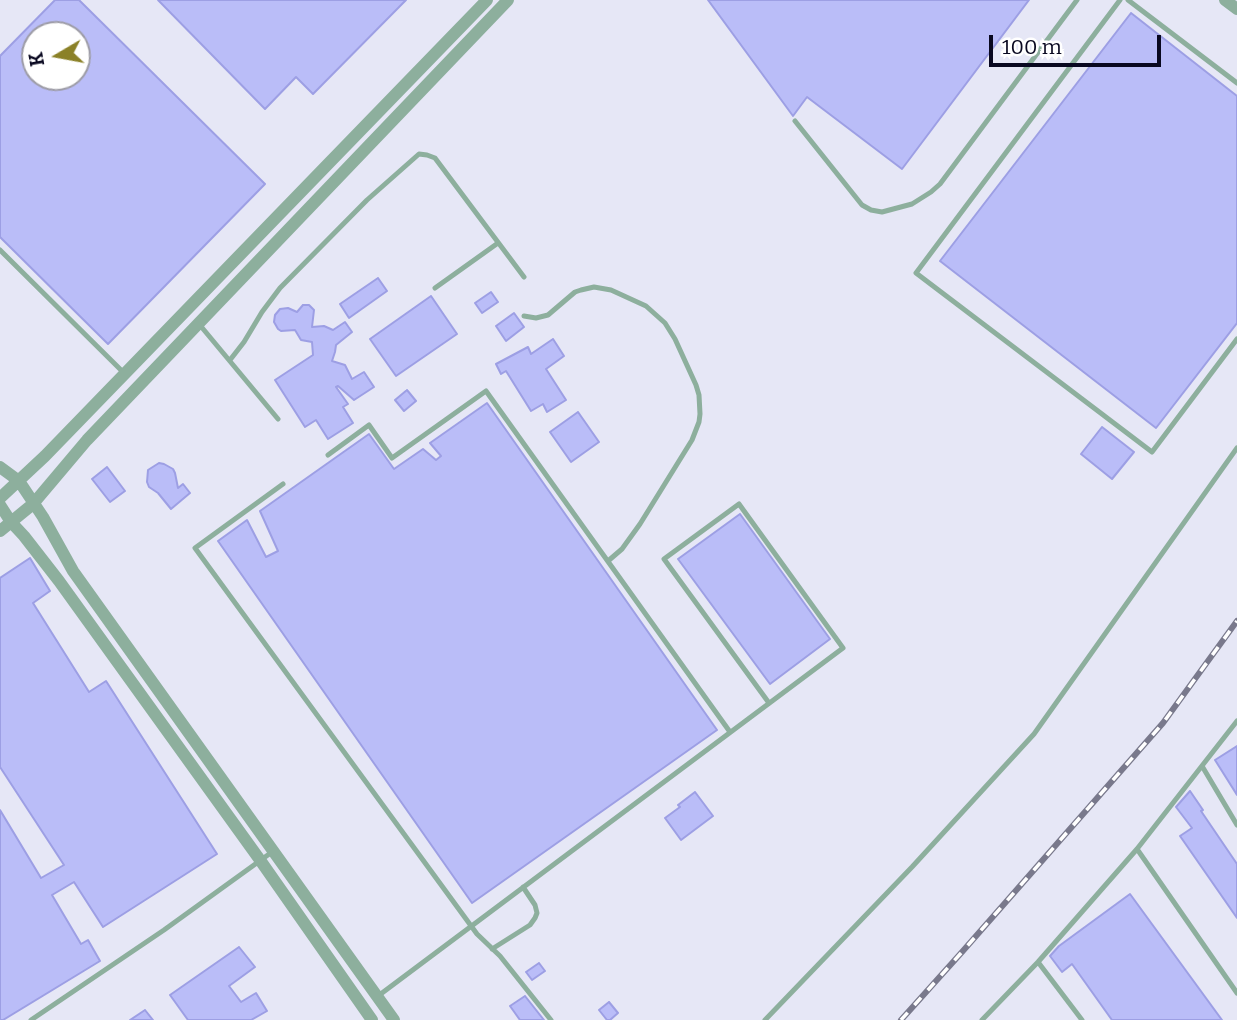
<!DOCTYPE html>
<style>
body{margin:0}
#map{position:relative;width:1237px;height:1020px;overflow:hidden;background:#e6e7f6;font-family:Bitter,serif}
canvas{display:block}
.north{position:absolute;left:21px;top:21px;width:70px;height:70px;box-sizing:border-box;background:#fff;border:2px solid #9d9ca6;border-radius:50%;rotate:260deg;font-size:19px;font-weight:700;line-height:28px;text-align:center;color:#090820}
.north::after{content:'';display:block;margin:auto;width:24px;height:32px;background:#8b8128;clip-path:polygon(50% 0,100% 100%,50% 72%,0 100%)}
.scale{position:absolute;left:989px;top:35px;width:172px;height:32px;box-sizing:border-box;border:4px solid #090820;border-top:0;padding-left:9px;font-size:21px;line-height:24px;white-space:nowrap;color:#090820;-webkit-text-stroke:5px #fff;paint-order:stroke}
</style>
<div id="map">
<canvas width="1237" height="1020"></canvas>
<div class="north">K</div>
<div class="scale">100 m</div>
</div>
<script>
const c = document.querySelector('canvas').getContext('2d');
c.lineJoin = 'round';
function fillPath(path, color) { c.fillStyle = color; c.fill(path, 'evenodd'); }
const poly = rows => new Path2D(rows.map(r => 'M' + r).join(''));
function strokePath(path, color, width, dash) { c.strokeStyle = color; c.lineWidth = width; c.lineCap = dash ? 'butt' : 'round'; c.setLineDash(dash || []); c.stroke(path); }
const building = poly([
 [55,0,79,0,265,184,108,344,0,237,0,56,55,0],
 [35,35,77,35,77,77,35,77,35,35],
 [158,0,406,0,313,94,296,77,265,109,158,0],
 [708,0,1029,0,902,169,807,97,793,116,708,0],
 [1131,13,1237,96,1237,323,1156,428,940,261,1131,13],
 [378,278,387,291,349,318,340,304,378,278],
 [491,292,498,302,482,313,475,303,491,292],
 [431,296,457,334,396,376,370,339,431,296],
 [303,305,309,305,314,310,312,327,324,326,333,330,345,322,352,332,336,345,335,352,332,361,345,365,352,379,364,372,374,387,354,400,338,386,336,387,348,404,343,407,353,423,328,439,316,420,305,427,275,380,313,355,312,342,301,340,295,330,281,331,278,329,274,322,275,315,280,309,288,308,297,312,303,305],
 [514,313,524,327,506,341,496,326,514,313],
 [553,339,564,356,546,369,566,400,547,412,543,404,531,411,506,371,501,374,496,364,528,347,531,354,553,339],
 [407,390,416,401,404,411,395,400,407,390],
 [487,403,717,730,472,903,218,541,247,520,266,557,278,551,260,511,369,434,394,469,423,449,436,460,441,456,430,443,487,403],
 [578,412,599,442,571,462,550,432,578,412],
 [1102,427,1134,452,1112,479,1081,454,1102,427],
 [159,463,164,464,173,469,175,473,178,488,183,484,190,493,171,509,158,493,149,487,147,482,148,470,159,463],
 [107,467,125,491,110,502,92,479,107,467],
 [740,514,830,639,770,684,678,559,740,514],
 [30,558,50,591,33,603,89,692,106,681,217,854,103,927,74,882,52,895,81,944,88,940,100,961,3,1020,0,1020,0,810,41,878,64,865,0,767,0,578,30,558],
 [1237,746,1237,795,1215,760,1237,746],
 [1190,791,1203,810,1201,811,1237,864,1237,918,1180,836,1192,828,1176,807,1190,791],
 [695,792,713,816,681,840,665,818,680,807,678,805,695,792],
 [1130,894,1222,1020,1112,1020,1072,964,1062,972,1050,956,1059,946,1130,894],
 [239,947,255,967,229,986,241,1002,256,993,267,1011,251,1020,188,1020,170,995,239,947],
 [539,963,545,971,532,980,526,972,539,963],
 [525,996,544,1020,520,1020,510,1006,525,996],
 [609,1002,618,1013,610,1020,607,1020,599,1010,609,1002],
 [145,1010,153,1020,130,1020,145,1010]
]);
const service = poly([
 [1120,0,916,273,1152,452,1237,339],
 [1128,0,1237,83],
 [795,121,862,205,871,210,882,212,912,204,931,192,940,184,1077,0],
 [0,250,125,374],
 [435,288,498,243],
 [524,316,536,318,548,315,575,292,581,290,594,287,611,290,646,306,665,323,675,339,696,385,699,395,700,414,699,422,692,440,640,524,622,549,608,561],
 [199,324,278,419],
 [230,360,244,342,262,312,280,288,367,200,419,154,427,155,435,158,524,277],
 [328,455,369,425,392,458,486,391,730,732],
 [283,484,195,548,477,934,500,956,551,1020],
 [1202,766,1237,825],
 [1137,849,1237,993],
 [492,949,530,925,535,918,537,913,535,905,523,887],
 [1038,962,1082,1020],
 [378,996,843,648,739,504,664,559,769,703],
 [31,1020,164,930,272,852],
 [765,1020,912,867,1034,734,1237,448],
 [982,1020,1038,962,1137,849,1237,721]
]);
const tertiary = poly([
 [1225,0,1237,9],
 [0,467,19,481,43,517,73,571,394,1020],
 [0,498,45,456,487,0],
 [0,505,11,522,24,536,59,581,260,860,372,1020],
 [0,531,33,504,87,440,508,0]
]);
const rail = poly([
 [901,1020,962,952,1163,723,1237,621]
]);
fillPath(building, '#babdf8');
strokePath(building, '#9d9fe4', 2);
strokePath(service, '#8daf9d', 5);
strokePath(tertiary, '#8daf9d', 12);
strokePath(rail, '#79798c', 6);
strokePath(rail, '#fff', 3.5, [10]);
</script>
